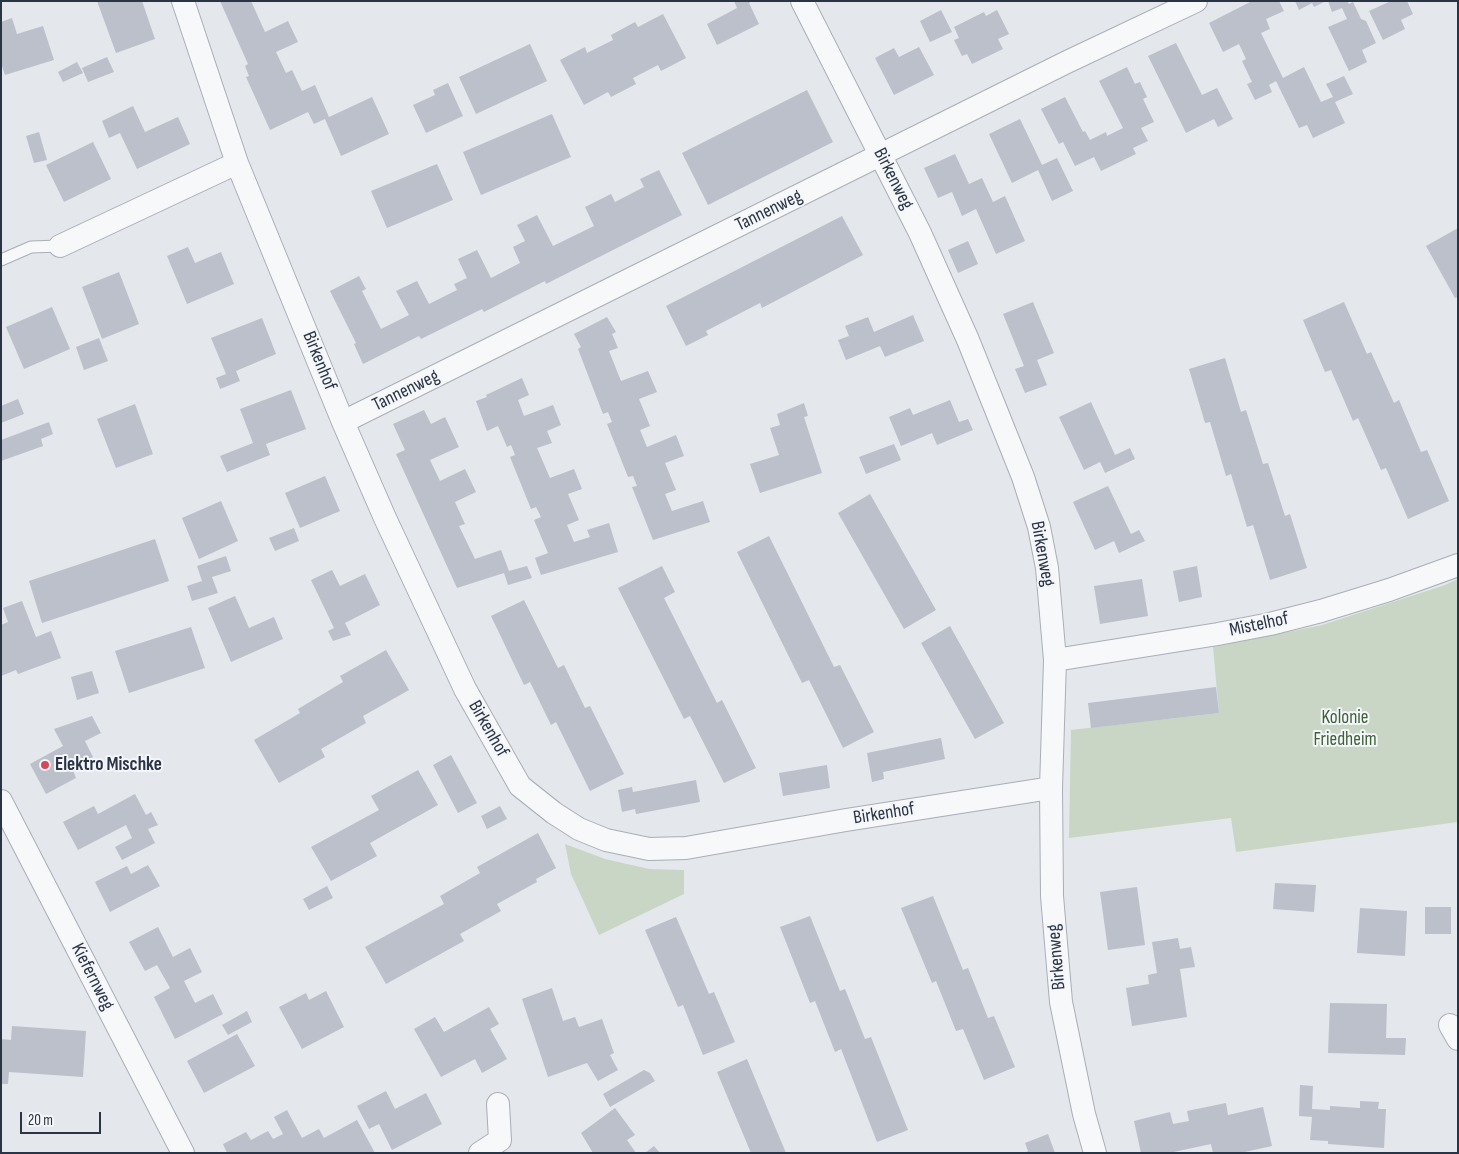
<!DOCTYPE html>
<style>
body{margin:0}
#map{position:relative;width:1459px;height:1154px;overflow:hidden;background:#e4e7ec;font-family:"Sofia Sans Condensed",sans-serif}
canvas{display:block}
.frame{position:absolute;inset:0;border:2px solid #2b3445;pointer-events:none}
.scale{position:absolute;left:20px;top:1112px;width:81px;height:22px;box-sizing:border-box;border:2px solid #2b3445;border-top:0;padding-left:6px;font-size:15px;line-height:18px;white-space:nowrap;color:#2b3445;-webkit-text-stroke:4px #f4f6f9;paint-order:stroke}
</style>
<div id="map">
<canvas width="1459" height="1154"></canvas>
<div class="frame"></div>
<div class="scale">20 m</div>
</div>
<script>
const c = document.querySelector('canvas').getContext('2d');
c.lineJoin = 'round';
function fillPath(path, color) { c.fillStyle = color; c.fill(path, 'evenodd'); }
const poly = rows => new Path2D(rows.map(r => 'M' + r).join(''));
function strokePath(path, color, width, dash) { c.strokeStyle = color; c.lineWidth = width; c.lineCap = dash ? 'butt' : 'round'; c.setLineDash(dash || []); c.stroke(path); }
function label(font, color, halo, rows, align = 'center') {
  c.font = font + ' "Sofia Sans Condensed",sans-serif'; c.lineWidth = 4; c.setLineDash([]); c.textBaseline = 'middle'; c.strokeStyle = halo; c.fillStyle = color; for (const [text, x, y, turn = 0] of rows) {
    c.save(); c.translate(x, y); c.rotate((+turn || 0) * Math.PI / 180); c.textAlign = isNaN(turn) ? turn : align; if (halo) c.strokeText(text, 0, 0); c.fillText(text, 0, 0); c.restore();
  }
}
const green = poly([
 [1458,579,1458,822,1236,852,1231,818,1069,838,1071,730,1219,713,1213,647,1322,625,1445,585],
 [565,844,605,859,649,869,684,870,684,894,599,935,571,874]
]);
const building = poly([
 [97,1,142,1,155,39,116,53],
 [220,1,251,1,265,32,288,21,298,42,276,52,286,73,292,70,302,91,315,85,329,117,372,97,389,134,341,156,325,119,314,124,308,112,270,130,246,77,249,76,245,66,248,64],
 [734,1,752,1,749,3,759,24,717,45,707,24,737,8],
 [1252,1,1279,1,1284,11,1266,19,1270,29,1261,33,1283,78,1304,67,1321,102,1333,97,1326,84,1344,76,1353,94,1335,102,1345,123,1313,138,1307,125,1299,128,1276,81,1269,85,1272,92,1255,100,1247,84,1252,82,1242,61,1246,59,1239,44,1223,52,1209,23],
 [1295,1,1326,1,1314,7,1312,3,1299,10],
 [1328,1,1347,1,1349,4,1353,2,1361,19,1366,21,1376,43,1362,50,1367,62,1349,71,1328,27,1347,19,1342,8,1332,12],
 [1391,1,1407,1,1413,14,1401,20,1405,29,1383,40,1369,11],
 [941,10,952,32,930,42,920,21],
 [997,10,1009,34,998,39,1003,49,972,64,967,54,962,56,954,40,959,38,954,27,984,12,986,16],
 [663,14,686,58,661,71,658,65,633,78,636,84,611,97,608,92,584,105,560,60,585,47,587,53,613,40,611,35,635,22,638,27],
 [12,18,17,34,43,26,54,60,5,75,1,63,1,22],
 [1176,43,1202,95,1217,88,1233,119,1218,127,1214,119,1186,133,1148,56],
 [530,44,547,81,476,114,459,77],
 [919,47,934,75,894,95,875,58,894,48,899,57],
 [107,57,114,72,88,82,82,68],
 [77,62,83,73,63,82,58,72],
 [1127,67,1135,84,1140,82,1147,97,1143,99,1154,122,1141,128,1148,141,1133,148,1136,154,1101,171,1094,157,1075,166,1063,142,1059,144,1041,109,1065,97,1083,132,1085,131,1090,140,1106,132,1107,136,1123,128,1099,81],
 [448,83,463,116,426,133,413,105,435,95,433,90],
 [807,90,833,142,708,205,682,153],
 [133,106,145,132,178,117,190,144,137,169,120,133,109,138,102,121],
 [552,114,571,157,481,195,463,152],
 [1020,119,1042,165,1057,158,1073,191,1052,201,1038,170,1012,183,989,134],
 [39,132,47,160,34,163,26,136],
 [93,142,111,179,64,202,46,165],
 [955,154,969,184,982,178,993,202,1005,196,1025,241,996,254,976,209,962,216,952,192,938,198,924,168],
 [437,164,453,200,387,228,371,191],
 [659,170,682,215,546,284,545,281,484,312,482,309,421,339,419,336,363,364,354,344,356,343,330,291,359,276,366,289,362,291,381,329,409,315,396,291,417,281,429,304,457,290,454,284,467,278,458,259,477,250,491,278,520,263,513,247,525,241,517,225,537,215,553,246,594,226,585,207,611,194,615,202,644,187,640,179],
 [842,216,863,255,762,308,760,303,706,331,708,335,686,346,666,306],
 [1458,228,1458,297,1455,298,1426,246],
 [968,241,978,264,958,273,948,250],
 [188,247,195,263,221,252,234,284,187,304,167,256],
 [119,272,139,324,102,339,82,287],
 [1033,302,1054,353,1037,360,1047,385,1025,393,1015,369,1024,366,1003,314],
 [1344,302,1367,354,1371,352,1394,403,1399,400,1421,452,1427,450,1449,501,1408,519,1386,468,1381,470,1358,418,1353,421,1331,370,1325,372,1303,320],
 [52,307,70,349,24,369,6,327],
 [913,315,924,341,885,357,880,346,846,360,838,340,849,336,845,326,868,317,874,332],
 [607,317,616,332,612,334,618,348,609,351,621,381,648,371,657,392,639,399,650,426,640,430,647,447,676,435,684,456,665,463,676,490,665,494,672,511,703,501,710,522,653,540,632,487,637,486,633,476,628,477,607,424,612,422,608,412,603,414,578,349,581,347,574,334],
 [262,318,276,354,236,371,240,381,220,389,216,378,226,374,211,338],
 [99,338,108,361,84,370,76,347],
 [1225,358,1241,412,1246,410,1263,464,1268,463,1285,516,1290,514,1307,568,1270,580,1253,525,1247,527,1231,474,1226,476,1210,422,1205,423,1189,369],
 [522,378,529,395,518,400,524,416,553,405,561,425,547,431,552,443,537,448,550,478,574,469,582,489,568,494,579,520,567,525,574,542,590,537,587,530,609,523,618,552,541,575,535,558,548,553,534,520,541,517,536,507,531,509,510,457,515,455,511,445,507,447,498,426,487,431,476,401,487,397,486,395],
 [291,390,306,429,266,444,270,455,227,472,220,456,253,443,240,409],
 [18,399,24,414,1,423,1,406],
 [950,400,959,422,968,419,973,430,937,445,932,433,901,446,889,417,910,408,913,415],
 [1091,402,1115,455,1130,448,1135,459,1105,473,1100,462,1084,470,1059,417],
 [804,403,808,416,804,417,822,473,760,493,750,464,779,455,770,428,780,425,777,414],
 [135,404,153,454,116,468,97,419],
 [424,410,431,424,445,417,459,447,430,460,440,481,465,469,476,492,455,502,465,524,459,526,475,559,501,550,509,571,527,566,532,578,508,585,504,573,457,588,396,454,405,450,393,424],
 [49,422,53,434,41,439,43,446,1,461,1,440],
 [894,444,901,460,866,474,859,457],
 [325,476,340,511,300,528,285,493],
 [1108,486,1131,534,1139,530,1145,541,1119,553,1114,541,1095,550,1073,502],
 [870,494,936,610,904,629,838,513],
 [221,501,238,541,199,559,182,518],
 [294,528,299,541,275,551,269,538],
 [769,536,834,667,840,665,874,732,843,748,809,680,802,683,737,552],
 [155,539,169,581,42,623,29,581],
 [226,556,231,571,212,577,218,593,192,601,187,586,202,581,197,566],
 [662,566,675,592,664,598,717,703,722,700,756,768,724,783,690,716,684,719,618,588],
 [1197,566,1202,597,1179,602,1173,571],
 [332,570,340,586,365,574,380,605,345,623,351,635,333,641,328,631,334,628,311,580],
 [1142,579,1148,616,1100,624,1094,586],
 [235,596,249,628,274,617,283,639,231,662,208,608],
 [524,600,558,668,564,665,585,708,590,706,624,774,590,791,556,722,551,725,530,682,524,685,491,616],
 [22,601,36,637,51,631,61,658,18,674,16,670,1,676,1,625,8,622,3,608],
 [950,626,1004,723,975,739,921,643],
 [191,627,205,668,129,693,115,651],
 [386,650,409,690,363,716,366,723,321,749,325,757,279,783,254,740,300,713,298,709,343,682,340,676],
 [92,671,99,693,77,700,71,677],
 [1216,687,1219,713,1091,728,1088,703],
 [92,716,101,733,85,741,93,757,72,768,76,778,46,794,30,764,63,746,54,729],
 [941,738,945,759,883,772,884,779,872,782,867,753],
 [451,755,477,803,458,813,433,765],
 [827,765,830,788,783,796,779,773],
 [418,770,438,805,370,843,377,856,331,881,311,847,379,810,371,796],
 [696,780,700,802,636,814,635,809,622,812,618,790,632,787,633,792],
 [135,794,146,815,151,812,158,825,148,829,155,843,122,860,115,847,132,838,126,825,78,850,63,822,94,806,98,814],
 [500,806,507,819,487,829,481,816],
 [538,833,556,868,536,879,537,882,497,904,501,911,460,934,464,941,386,984,365,947,444,904,440,896,480,873,477,867],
 [148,865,160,886,110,912,95,882,127,866,131,874],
 [1275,883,1316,885,1314,912,1273,909],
 [327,886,333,898,309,910,303,899],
 [1137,887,1145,945,1108,950,1100,892],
 [933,896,963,970,968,968,988,1018,994,1016,1015,1067,984,1080,963,1029,956,1031,936,981,932,983,901,908],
 [1425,907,1451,907,1451,934,1425,934],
 [1360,908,1407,911,1405,956,1357,953],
 [810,916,840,991,845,989,865,1039,871,1037,908,1130,877,1142,841,1049,835,1052,815,1001,810,1003,780,927],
 [676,917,709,994,714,992,735,1042,703,1055,683,1005,678,1007,645,930],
 [158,927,173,957,190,948,202,972,184,981,195,1003,213,994,223,1014,175,1039,154,997,170,988,157,965,145,971,129,942],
 [1178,938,1180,949,1191,947,1195,967,1180,969,1187,1017,1132,1026,1126,988,1149,984,1148,975,1157,973,1152,942],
 [552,988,563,1021,575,1017,579,1027,602,1019,614,1053,610,1055,618,1070,598,1081,587,1063,548,1077,522,999],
 [326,991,344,1027,302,1049,279,1007,306,993,309,1000],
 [1330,1003,1387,1004,1386,1038,1406,1038,1405,1055,1328,1053],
 [489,1007,499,1024,490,1029,507,1059,482,1073,475,1059,441,1077,414,1029,435,1017,444,1032],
 [247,1011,252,1022,228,1035,222,1025],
 [12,1026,86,1031,83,1077,9,1072,8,1084,1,1084,1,1039,11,1040],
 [237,1034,255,1066,204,1093,187,1061],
 [747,1059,768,1110,786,1153,751,1153,717,1072],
 [644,1070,650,1073,655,1081,610,1107,603,1094],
 [1300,1085,1313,1086,1312,1109,1330,1110,1330,1106,1360,1108,1360,1101,1379,1102,1378,1109,1386,1109,1384,1148,1328,1144,1328,1141,1310,1140,1312,1117,1299,1116],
 [386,1091,395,1109,426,1093,442,1124,392,1150,379,1124,369,1129,357,1106],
 [1226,1103,1228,1115,1263,1107,1272,1146,1240,1153,1213,1153,1211,1144,1169,1153,1141,1153,1134,1121,1170,1112,1173,1124,1189,1121,1187,1111],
 [615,1108,635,1135,627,1140,636,1153,593,1153,581,1133],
 [287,1110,302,1138,319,1129,324,1138,357,1120,375,1153,227,1153,223,1144,246,1132,251,1140,268,1131,273,1139,283,1134,274,1117],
 [1048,1134,1055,1153,1025,1153,1028,1151,1025,1143],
 [654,1146,660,1153,645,1153]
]);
const service = poly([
 [1,260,31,247,60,246]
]);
const minor = poly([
 [183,1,237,163,343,422,385,518,465,689,520,786,554,813,579,829,606,840,649,849,686,848,846,820,1051,788],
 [802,1,920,233,968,340,1023,477,1039,527,1047,568,1055,660,1051,788,1052,896,1061,1002,1084,1114,1095,1153],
 [60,246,237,163],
 [343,422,1067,62,1196,1],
 [1055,660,1218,634,1270,624,1321,611,1389,590,1458,565],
 [1,801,183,1153],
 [1450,1025,1458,1039],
 [480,1153,500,1140,498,1104]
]);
const markers = [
 [45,765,5,"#d1495b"]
];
const streetNames = [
 ["Birkenweg",893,179,63],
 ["Tannenweg",769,211,-26],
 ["Birkenhof",319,361,68],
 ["Tannenweg",406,391,-26],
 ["Birkenweg",1042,554,80],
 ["Mistelhof",1259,625,-12],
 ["Birkenhof",488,729,60],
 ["Birkenhof",884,814,-9],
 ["Birkenweg",1057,957,-95],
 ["Kiefernweg",92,977,63]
];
const parkNames = [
 ["Kolonie",1345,718],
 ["Friedheim",1345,740]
];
const poiNames = [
 ["Elektro Mischke",55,765]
];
fillPath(green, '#c9d6c5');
fillPath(building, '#bbc0ca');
strokePath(service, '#a9aeb7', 13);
strokePath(minor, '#a9aeb7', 24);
strokePath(service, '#f7f8fa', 11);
strokePath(minor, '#f7f8fa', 22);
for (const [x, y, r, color] of markers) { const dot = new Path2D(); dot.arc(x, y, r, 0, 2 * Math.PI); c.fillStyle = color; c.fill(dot); strokePath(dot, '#f4f6f9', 2); }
label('19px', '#2b3445', '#f4f6f9', streetNames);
label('19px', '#3f6138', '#f4f6f9', parkNames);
label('bold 19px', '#2b3445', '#f4f6f9', poiNames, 'left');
</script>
